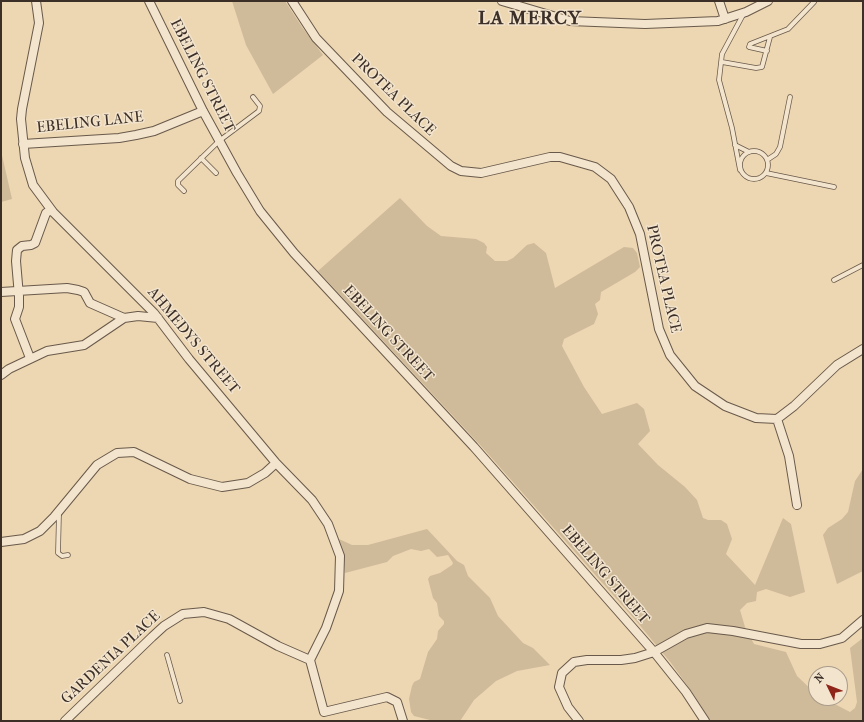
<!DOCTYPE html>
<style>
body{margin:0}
#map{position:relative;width:864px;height:722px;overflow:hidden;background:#edd6b2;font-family:"IM FELL French Canon",serif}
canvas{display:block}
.frame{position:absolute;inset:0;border:2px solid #3b2f27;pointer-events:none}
.north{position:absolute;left:808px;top:666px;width:40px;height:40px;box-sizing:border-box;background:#f3e4cd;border:1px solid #a99c8b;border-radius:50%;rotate:313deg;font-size:11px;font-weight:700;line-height:16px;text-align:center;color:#3b2f27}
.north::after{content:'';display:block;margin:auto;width:14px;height:18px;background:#8f2418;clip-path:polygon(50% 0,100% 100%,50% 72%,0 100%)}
</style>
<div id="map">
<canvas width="864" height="722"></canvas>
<div class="frame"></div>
<div class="north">N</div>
</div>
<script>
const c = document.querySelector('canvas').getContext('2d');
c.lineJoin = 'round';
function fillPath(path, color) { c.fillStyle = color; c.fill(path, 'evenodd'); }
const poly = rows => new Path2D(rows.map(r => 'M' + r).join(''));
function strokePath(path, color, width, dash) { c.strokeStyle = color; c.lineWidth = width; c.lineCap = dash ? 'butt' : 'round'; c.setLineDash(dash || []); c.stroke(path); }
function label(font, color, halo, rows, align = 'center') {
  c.font = font + ' "IM FELL French Canon",serif'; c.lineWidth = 3; c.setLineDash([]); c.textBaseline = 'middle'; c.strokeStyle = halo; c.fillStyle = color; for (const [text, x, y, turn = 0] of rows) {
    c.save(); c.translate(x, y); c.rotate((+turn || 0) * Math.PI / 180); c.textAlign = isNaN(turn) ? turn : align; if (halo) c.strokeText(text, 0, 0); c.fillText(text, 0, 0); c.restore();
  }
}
const green = poly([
 [232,1,285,1,302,27,323,55,273,94,246,45],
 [1,151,12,199,1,202],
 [400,198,427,226,441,236,476,239,484,243,487,247,486,253,495,261,507,261,513,258,527,245,534,243,546,253,555,288,624,247,633,248,637,253,640,267,635,272,601,292,600,300,595,304,598,314,594,324,564,339,562,346,584,387,602,414,637,403,644,409,650,431,638,444,658,465,685,487,697,500,703,518,708,520,721,520,727,524,732,539,726,554,755,585,783,518,791,524,805,592,790,597,766,589,757,592,756,601,747,603,740,610,745,627,754,644,786,652,797,676,816,694,816,698,823,698,850,712,855,708,857,702,850,648,863,638,863,721,710,721,692,692,671,663,637,622,481,446,318,271],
 [863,469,863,571,837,584,823,535,828,528,842,519,848,512,855,481],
 [427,529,457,561,464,565,468,576,490,598,498,616,523,643,533,648,550,665,517,671,496,681,474,700,460,721,434,721,414,716,411,712,409,699,412,686,414,682,420,679,428,652,437,639,438,631,444,624,444,621,439,616,437,603,433,598,428,579,430,576,440,573,452,565,453,563,448,555,437,557,429,549,421,551,411,549,393,556,387,562,345,573,344,555,339,539,352,545,368,545]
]);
const service = poly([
 [767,51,749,47,750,44,788,29,814,2],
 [722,62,756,68,762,67,770,37],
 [735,145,749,152],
 '740 165a14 14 0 1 1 28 0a14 14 0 1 1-28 0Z',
 [201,158,216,173],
 [767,160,776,154,780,147,790,97],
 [740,170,732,128,719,80,722,54,744,13],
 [766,173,834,187],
 [184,191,178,185,178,181,219,141,259,111,260,106,253,97],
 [834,280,863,265],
 [59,513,58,553,62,556,68,555],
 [167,655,180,701]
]);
const minor = poly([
 [36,1,39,23,22,109,21,119,25,158,33,185,53,212,154,313,189,359,276,463,312,500,328,524,340,556,339,591,326,628,310,660,324,712,387,697,397,702,403,721],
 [149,1,203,111,237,173,260,211,294,253,474,447,654,652,686,692,705,721],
 [292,1,316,38,387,112,451,166,461,171,481,173,550,157,560,157,595,167,611,179,629,207,640,234,659,329,670,355,695,386,725,406,756,418,777,419,789,456,797,505],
 [502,1,570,21,645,24,718,21,746,12,768,1],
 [719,1,725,19],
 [23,144,119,138,136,135,154,131,203,111],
 [1,292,67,288,78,290,84,292,90,303,124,318],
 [30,358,15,319,19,307,19,296,16,261,17,250,22,246,31,245,35,243,46,213,51,210],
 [1,375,9,369,47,351,84,345,124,318,138,316,158,318],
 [777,419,794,406,837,365,863,349],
 [1,542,24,539,40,531,54,517,97,465,117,453,134,452,190,479,222,487,248,483,265,473,276,463],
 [65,721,152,637,164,626,183,614,204,612,229,619,278,646,310,660],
 [579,721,568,707,559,687,562,673,574,662,587,660,621,660,635,658,654,652,686,634,707,628,733,631,801,644,820,644,842,638,863,620]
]);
const streetNames = [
 ["EBELING STREET",202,76,63],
 ["PROTEA PLACE",393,95,44],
 ["EBELING LANE",90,123,-6],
 ["PROTEA PLACE",663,279,77],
 ["EBELING STREET",388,334,47],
 ["AHMEDYS STREET",193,341,50],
 ["EBELING STREET",605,575,49],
 ["GARDENIA PLACE",111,658,-43]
];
const districtNames = [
 ["LA MERCY",530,19]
];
fillPath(green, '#cfba9a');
strokePath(service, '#68594a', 5.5);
strokePath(minor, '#68594a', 10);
strokePath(service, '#f3e4cd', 4);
strokePath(minor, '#f3e4cd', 8);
label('15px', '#3b2f27', '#f3e4cd', streetNames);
c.letterSpacing = '1px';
label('bold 19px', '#3b2f27', '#f3e4cd', districtNames);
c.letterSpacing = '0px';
</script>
